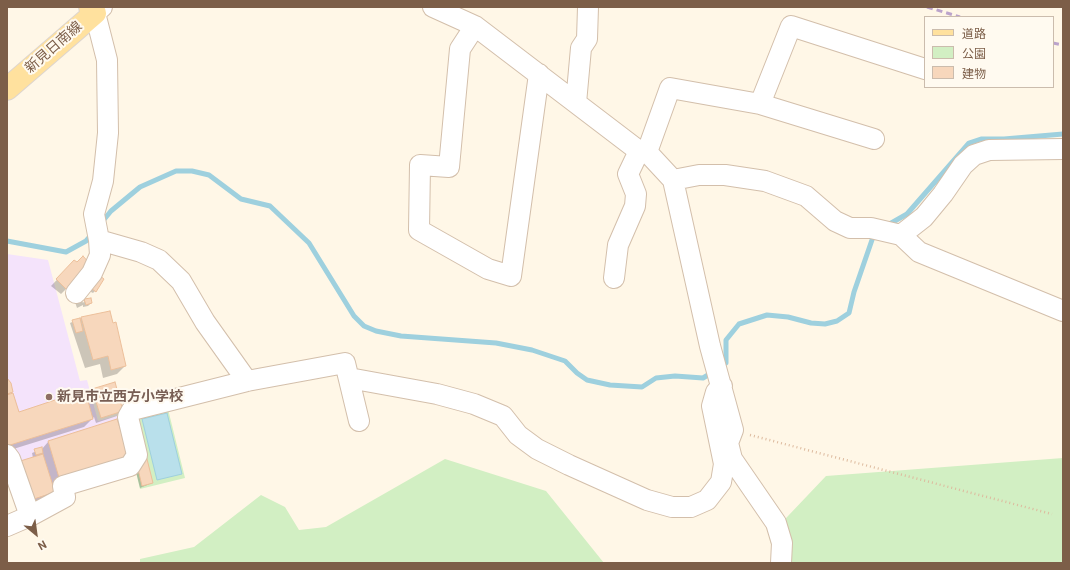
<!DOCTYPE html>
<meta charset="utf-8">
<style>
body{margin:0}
#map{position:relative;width:1070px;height:570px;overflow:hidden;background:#fff7e7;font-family:Roboto,"Noto Sans JP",sans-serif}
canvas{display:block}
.frame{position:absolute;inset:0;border:8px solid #7c5e48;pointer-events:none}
.legend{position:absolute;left:924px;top:16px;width:130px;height:72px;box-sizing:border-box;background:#fffaf0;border:1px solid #cbbcad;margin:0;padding:5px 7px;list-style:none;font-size:12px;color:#7c5e48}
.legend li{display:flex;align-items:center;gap:8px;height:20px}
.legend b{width:20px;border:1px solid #cbbcad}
.north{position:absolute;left:16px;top:514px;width:40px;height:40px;-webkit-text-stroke:3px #fffaf0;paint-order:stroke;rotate:151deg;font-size:11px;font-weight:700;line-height:16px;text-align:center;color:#7c5e48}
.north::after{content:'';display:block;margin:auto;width:14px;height:18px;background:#7c5e48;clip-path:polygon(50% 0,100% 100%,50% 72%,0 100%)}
</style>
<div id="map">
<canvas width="1070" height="570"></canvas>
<div class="frame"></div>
<ul class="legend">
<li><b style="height:5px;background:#ffe19e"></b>道路</li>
<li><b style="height:11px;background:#d2efc3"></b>公園</li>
<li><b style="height:11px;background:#f7d7bc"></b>建物</li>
</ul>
<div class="north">N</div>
</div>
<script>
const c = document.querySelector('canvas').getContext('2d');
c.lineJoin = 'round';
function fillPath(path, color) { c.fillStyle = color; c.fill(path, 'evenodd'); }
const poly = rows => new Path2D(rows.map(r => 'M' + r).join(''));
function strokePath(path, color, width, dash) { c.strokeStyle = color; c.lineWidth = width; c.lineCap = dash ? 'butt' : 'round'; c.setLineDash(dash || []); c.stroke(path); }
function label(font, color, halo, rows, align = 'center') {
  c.font = font + ' Roboto,"Noto Sans JP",sans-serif'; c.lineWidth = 4; c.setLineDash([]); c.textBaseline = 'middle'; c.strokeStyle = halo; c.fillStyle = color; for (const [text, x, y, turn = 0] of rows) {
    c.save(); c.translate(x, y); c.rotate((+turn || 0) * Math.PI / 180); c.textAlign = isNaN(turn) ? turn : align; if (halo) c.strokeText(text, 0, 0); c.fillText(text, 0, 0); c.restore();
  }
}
const education = poly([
 [7,254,48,260,80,381,87,380,98,421,123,414,132,455,31,508,7,451]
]);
const green = poly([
 [168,409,185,478,140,489,135,468,137,417],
 [1063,458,1063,563,776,563,769,536,826,476],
 [445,459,546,491,604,563,140,563,140,559,194,547,261,495,285,507,299,530,326,527]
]);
const water = poly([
 [167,413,182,474,157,480,142,419,167,413]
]);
const shadow = poly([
 [75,261,66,289,61,294,51,286],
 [97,279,95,291,93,293,89,291],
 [81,298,83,303,85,300,91,303,88,306,83,307,83,305,77,308,75,302],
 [109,312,125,366,117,374,103,378,100,364,85,368,70,323,81,318],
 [7,380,12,392,7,396,19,413,86,397,92,390,122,410,117,416,96,423,94,417,84,427,7,451],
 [48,442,120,466,54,492,49,497,25,505,33,458,32,453,42,449],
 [145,457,152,483,140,488,135,468]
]);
const stream = poly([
 [102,222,111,211,140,187,176,171,192,171,209,175,241,199,270,206,309,243,354,316,364,326,376,331,401,336,496,343,532,350,565,361,577,373,587,380,610,385,642,387,656,378,675,376,703,378,713,372],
 [886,226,907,214,969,143,981,139,1004,139,1063,134],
 [7,241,66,252,86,241,93,233],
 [720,367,726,363,726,340,739,324,767,315,788,317,811,323,825,324,837,321,849,313,854,292,873,237,876,235]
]);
const building = poly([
 [83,256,90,264,67,290,56,279,74,260,77,262,83,256],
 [99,275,104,279,96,292,91,288,99,275],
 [91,298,92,303,86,305,84,299,91,298],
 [110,311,113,323,116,322,126,366,111,370,108,356,93,360,81,317,110,311],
 [80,318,83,331,76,333,72,320,80,318],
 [7,378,11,383,13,392,7,394,7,378],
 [115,382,123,411,101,418,92,389,115,382],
 [85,390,93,419,7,446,7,395,13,393,19,412,85,390],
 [117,419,130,458,60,481,48,441,117,419],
 [42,447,43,453,36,455,34,449,42,447],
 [43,454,55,492,31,500,17,462,43,454],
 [146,455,153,483,142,486,137,465,146,455]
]);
const path = poly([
 [750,435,1052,514]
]);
const street = poly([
 [433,7,475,26,639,151,647,152,673,180,710,346,733,430,728,443,732,459,724,467],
 [475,26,460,49,449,167,420,165,419,230,488,269,511,276,539,74],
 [576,103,581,48,587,39,588,7],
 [760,104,791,26,925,69],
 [647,152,670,88,760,104,874,139],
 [673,180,699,175,725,175,765,181,806,196,835,221,850,228,871,228,901,235,924,217,943,194,963,165,974,155,989,150,1063,149],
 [901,235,919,252,1063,311],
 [99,240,94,214,103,181,108,133,107,60,95,13,102,7],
 [614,278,618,245,635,206,636,194,628,174,639,151],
 [76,293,92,273,100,255,99,240,141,252,159,260,181,281,205,322,247,381],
 [349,378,437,394,474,404,503,416,518,435,537,449,569,465,647,500,672,507,691,507,707,500,721,482,724,464,712,406,716,392,722,386],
 [7,455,10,459,30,516],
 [732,459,776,523,782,543,781,563],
 [7,526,30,516,65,497,63,486,130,466,137,455,128,417,132,410,247,381,345,363,359,421]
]);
const primary = poly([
 [7,89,95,13,90,7]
]);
const rail = poly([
 [927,7,960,17],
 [1053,43,1063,45]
]);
const markers = [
 [49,397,4,"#8d6e63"]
];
const streetNames = [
 ["新見日南線",54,48,-41]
];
const educationNames = [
 ["新見市立西方小学校",57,397]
];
fillPath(education, '#f4e3fb');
fillPath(green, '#d2efc3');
fillPath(water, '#b9e0eb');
strokePath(water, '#9ed0de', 1);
fillPath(shadow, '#0003');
strokePath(stream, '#9ed0de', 5);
fillPath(building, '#f7d7bc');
strokePath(building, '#ecbf9a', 1);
strokePath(street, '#d3bfab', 22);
strokePath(primary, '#ddd5cf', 24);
strokePath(path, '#ddba9e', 2.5, [1, 3]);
strokePath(street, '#fff', 20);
strokePath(primary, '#ffe19e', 22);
strokePath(rail, '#bba3cb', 3, [6, 4]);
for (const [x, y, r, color] of markers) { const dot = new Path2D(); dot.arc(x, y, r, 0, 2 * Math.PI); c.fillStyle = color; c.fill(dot); strokePath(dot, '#fffaf0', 1.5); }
label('14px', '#7c5e48', '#fffaf0', streetNames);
label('bold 14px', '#785e54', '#fffaf0', educationNames, 'left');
</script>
